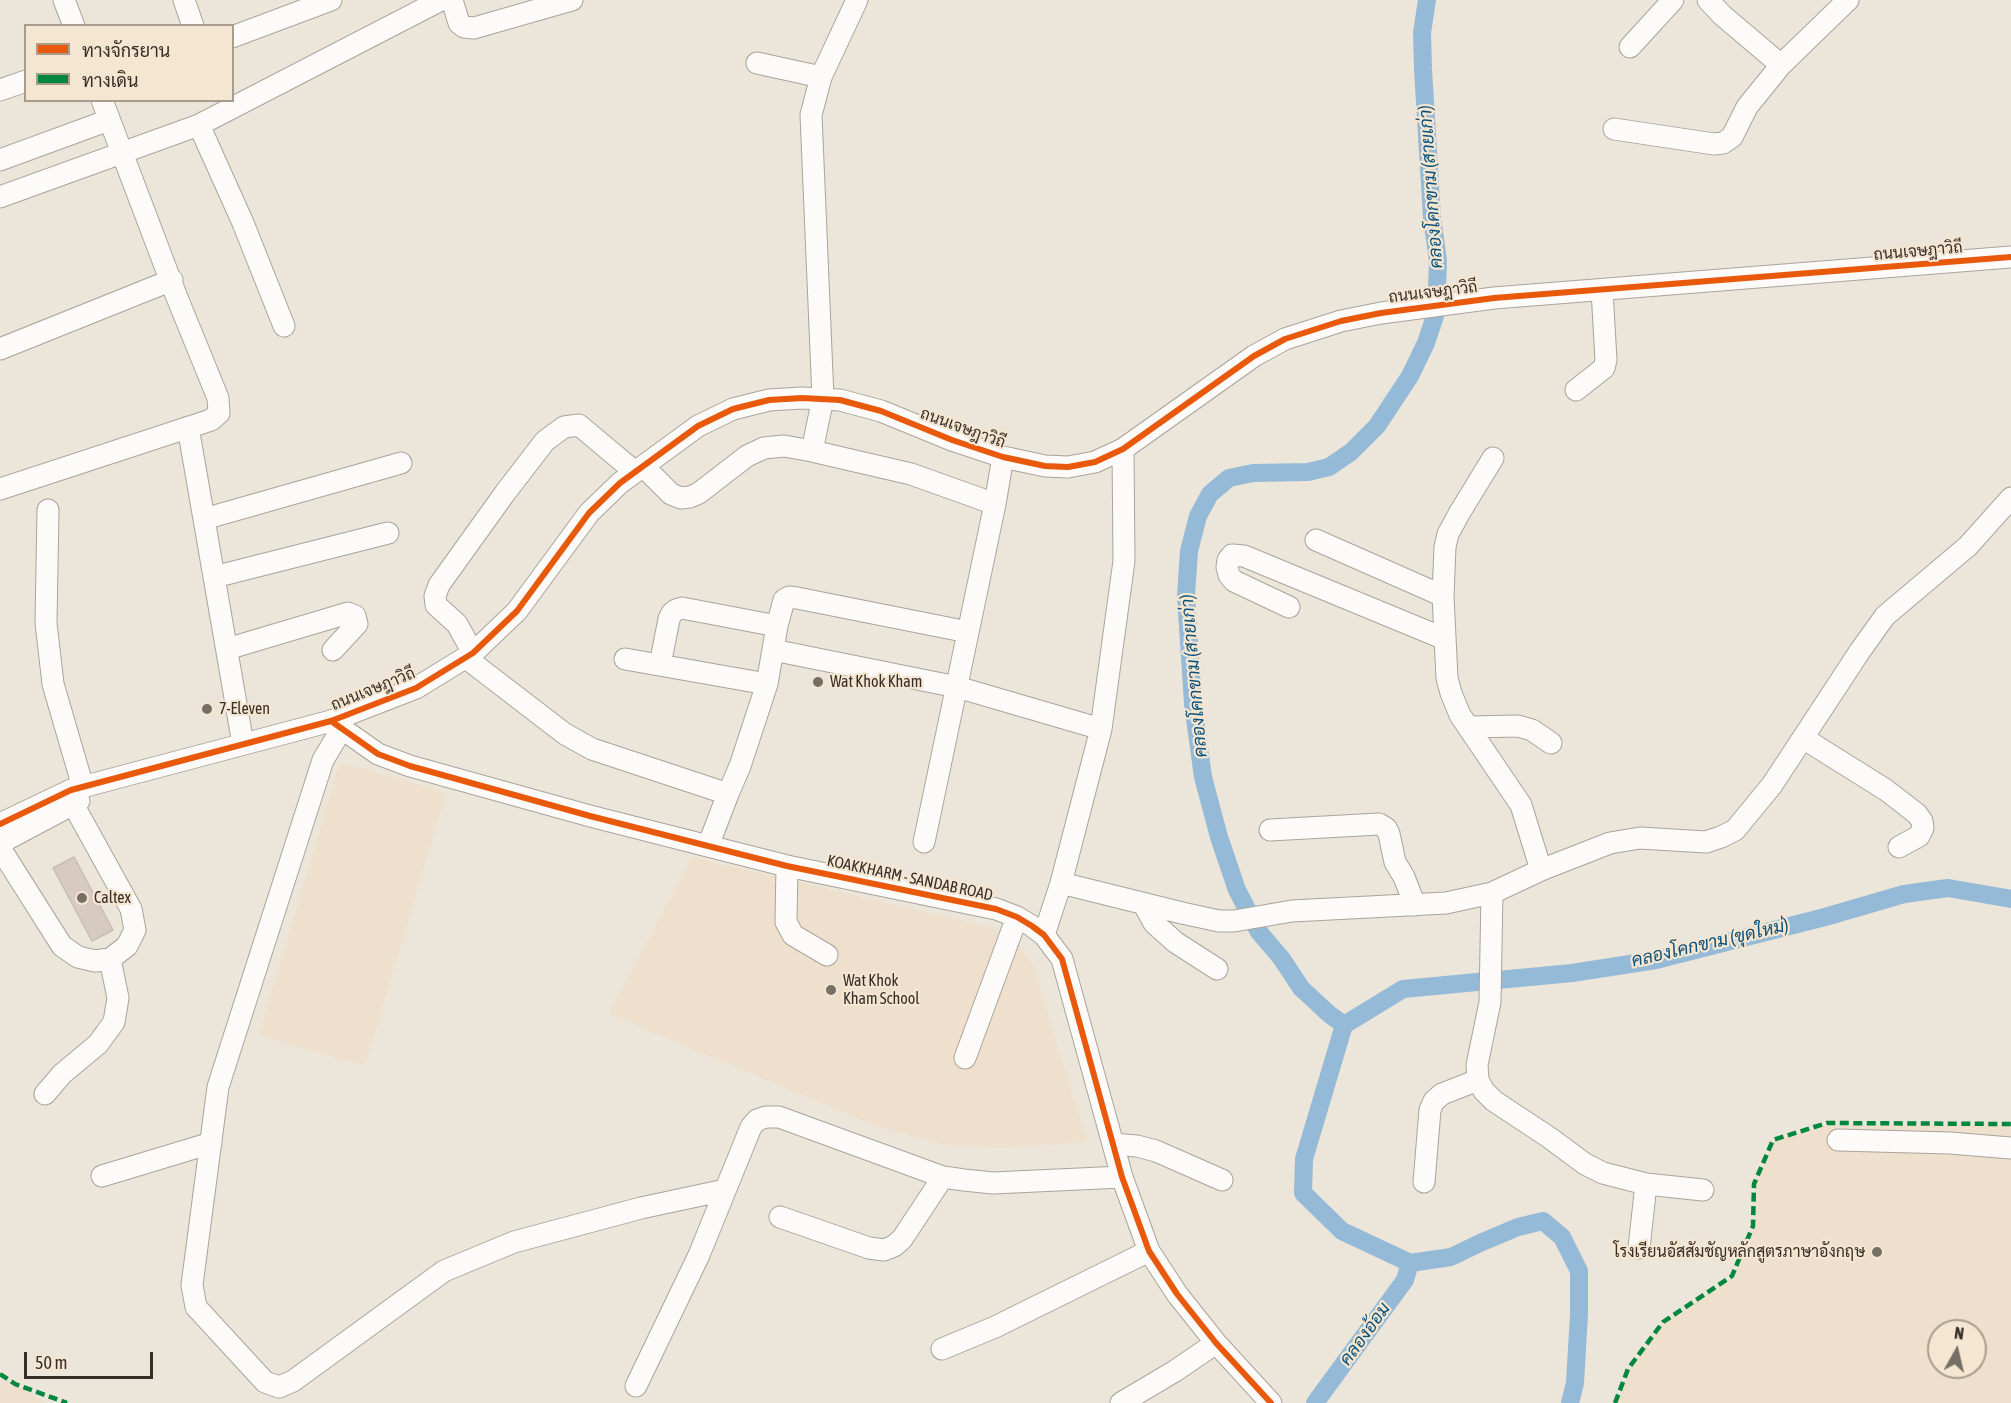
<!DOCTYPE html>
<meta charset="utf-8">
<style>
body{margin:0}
#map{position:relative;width:2011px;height:1403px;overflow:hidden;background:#ece5d9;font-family:"Asap Condensed",Sarabun,sans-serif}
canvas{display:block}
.legend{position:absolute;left:24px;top:24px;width:210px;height:78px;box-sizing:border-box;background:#f4e6d1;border:2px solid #a89d8d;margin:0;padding:8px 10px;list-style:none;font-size:18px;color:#352f28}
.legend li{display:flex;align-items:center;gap:12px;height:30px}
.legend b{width:30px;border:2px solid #a89d8d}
.north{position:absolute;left:1927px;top:1319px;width:60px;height:60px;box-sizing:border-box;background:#f4e6d1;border:2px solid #a89d8d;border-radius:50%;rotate:8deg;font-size:16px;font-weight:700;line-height:24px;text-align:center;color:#352f28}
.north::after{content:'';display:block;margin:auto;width:21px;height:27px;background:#756f66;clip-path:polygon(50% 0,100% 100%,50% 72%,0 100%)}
.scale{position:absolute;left:24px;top:1352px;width:129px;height:27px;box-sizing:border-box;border:3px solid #352f28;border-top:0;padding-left:8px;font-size:18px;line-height:21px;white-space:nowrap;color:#352f28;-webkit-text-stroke:4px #f4e6d1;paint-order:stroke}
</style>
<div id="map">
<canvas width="2011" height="1403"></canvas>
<ul class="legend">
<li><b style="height:8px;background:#e8590c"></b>ทางจักรยาน</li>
<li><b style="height:8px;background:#00873e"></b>ทางเดิน</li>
</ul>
<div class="north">N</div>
<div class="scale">50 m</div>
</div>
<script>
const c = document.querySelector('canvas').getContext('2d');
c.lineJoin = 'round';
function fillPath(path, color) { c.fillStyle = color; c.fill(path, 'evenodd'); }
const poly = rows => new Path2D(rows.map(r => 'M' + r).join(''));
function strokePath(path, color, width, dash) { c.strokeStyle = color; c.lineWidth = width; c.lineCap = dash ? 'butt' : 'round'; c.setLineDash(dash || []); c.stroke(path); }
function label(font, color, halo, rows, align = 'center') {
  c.font = font + ' "Asap Condensed",Sarabun,sans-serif'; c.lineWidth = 4.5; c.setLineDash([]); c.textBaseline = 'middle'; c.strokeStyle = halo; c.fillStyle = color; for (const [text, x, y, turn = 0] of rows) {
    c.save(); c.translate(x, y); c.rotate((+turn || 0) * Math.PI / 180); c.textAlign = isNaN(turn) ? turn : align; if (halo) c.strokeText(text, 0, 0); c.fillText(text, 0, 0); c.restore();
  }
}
const built = poly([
 [340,762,446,793,365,1066,259,1035],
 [692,857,992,928,1016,941,1033,966,1087,1142,999,1148,945,1145,876,1126,609,1014],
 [1827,1125,2011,1125,2011,1403,1617,1403,1629,1370,1664,1323,1733,1277,1754,1227,1756,1184,1774,1141],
 [1939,1331,1975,1331,1975,1367,1939,1367],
 [0,1380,15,1384,47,1403,0,1403]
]);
const canal = poly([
 [1344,1025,1329,1014,1301,988,1282,959,1259,932,1237,890,1219,837,1203,777,1193,704,1186,596,1189,551,1198,516,1210,494,1229,478,1253,473,1308,472,1329,467,1351,452,1377,426,1410,376,1426,343,1436,313,1438,261,1432,218,1423,69,1422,33,1427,0],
 [1344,1025,1403,989,1572,973,1656,960,1825,917,1904,894,1948,888,2011,899],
 [1344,1025,1304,1159,1303,1193,1342,1231,1410,1263,1451,1257,1480,1243,1518,1227,1543,1221,1562,1237,1579,1271,1579,1314,1575,1383,1570,1403],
 [1315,1403,1405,1280,1410,1263]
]);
const building = poly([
 [74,857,113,930,92,941,53,868,74,857]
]);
const minor = poly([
 [64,0,74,26],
 [184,0,193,26],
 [452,0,459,23,464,27,474,28,572,0],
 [1708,0,1722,15,1781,65],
 [232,37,331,0],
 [1630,47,1673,0],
 [757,63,821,77],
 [0,90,26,81],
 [199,125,243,223,284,326],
 [1614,129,1714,144,1723,143,1732,137,1747,107,1781,65,1848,0],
 [0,160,109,120],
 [0,197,199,125,441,0],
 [0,349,172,280],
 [1576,390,1604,368,1606,360,1602,290],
 [188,427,243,744],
 [812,451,823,398,811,115,821,77,857,0],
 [1493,458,1460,512,1448,534,1445,547,1443,596,1447,678,1451,693,1460,715,1521,805,1541,870],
 [643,466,671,494,681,498,690,497,699,493,747,456,764,448,784,446,812,451,911,474,995,504],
 [0,489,211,420,219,413,218,398,176,295,102,100],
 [48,510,46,623,53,684,83,787],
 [204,519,401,463],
 [1316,540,1443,596],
 [214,577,388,533],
 [1289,607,1234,581,1229,575,1227,567,1228,560,1232,555,1244,556,1445,639],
 [227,649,348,613,355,616,357,624,333,650],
 [773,650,957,687,1101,729],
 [473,653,457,624,436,605,435,596,439,585,505,493,545,441,564,427,579,425,635,472],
 [466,658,565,734,592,749,728,794,740,766,767,684,777,626,784,600,789,597,797,598,968,632],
 [625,659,767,684],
 [660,665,669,619,672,613,676,610,682,608,777,626],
 [331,721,378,754,410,766,590,816,708,846,787,866,996,909,1017,917,1032,926,1044,935,1062,959,1122,1177,1149,1251,1177,1294,1216,1343,1271,1403],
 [1469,727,1518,726,1532,730,1551,743],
 [341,730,323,760,218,1087,192,1285,196,1307,265,1382,279,1387,293,1381,444,1271,514,1242,641,1208,725,1190],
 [1803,738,1886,790,1917,814,1922,821,1923,828,1919,836,1899,847],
 [0,824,71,790,331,721,416,688,473,653,517,611,589,513,620,483,698,426,733,409,769,400,802,398,840,400,881,411,952,440,1003,457,1045,466,1068,467,1095,462,1123,449,1254,356,1285,339,1341,321,1381,313,1494,298,2011,257],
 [1270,830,1379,824,1386,828,1389,834,1395,862,1404,877,1415,905],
 [924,842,995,504,1003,457],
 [0,843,79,801],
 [708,846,728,794],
 [0,848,62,946,78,957,95,961,110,959,127,946,135,930,131,909,73,804],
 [787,866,786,922,793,935,827,955],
 [1061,883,1182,913,1219,921,1234,921,1292,911,1446,903,1492,893,1541,870,1610,843,1640,838,1706,842,1721,837,1735,830,1772,785,1860,651,1885,616,1968,546,2011,498],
 [1492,893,1490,1002,1477,1065,1478,1080,1484,1091,1494,1101,1550,1138,1585,1164,1603,1173,1646,1184,1703,1190],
 [1143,903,1154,923,1175,942,1217,969],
 [1044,935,1061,883,1101,729,1124,561,1123,449],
 [965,1058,1017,917],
 [45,1094,62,1074,98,1044,114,1022,118,998,110,959],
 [1838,1140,1950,1143,2011,1148],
 [1113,1144,1137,1146,1156,1151,1222,1180],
 [102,1176,211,1143],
 [1424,1182,1430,1110,1434,1101,1442,1094,1478,1080],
 [780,1217,869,1248,884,1250,894,1246,902,1239,943,1177],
 [1639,1248,1646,1184],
 [942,1349,995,1327,1149,1251],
 [636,1386,699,1255,751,1127,757,1120,766,1117,779,1117,943,1177,964,1180,993,1183,1122,1177],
 [1121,1403,1175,1371,1216,1343]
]);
const quiet = poly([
 [0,1374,15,1384,67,1403],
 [1615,1403,1628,1369,1663,1322,1732,1276,1753,1226,1754,1184,1773,1140,1827,1123,2011,1124]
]);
const cycleway = poly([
 [331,721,378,754,410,766,590,816,708,846,787,866,996,909,1017,917,1032,926,1044,935,1062,959,1122,1177,1149,1251,1177,1294,1216,1343,1271,1403],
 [0,824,71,790,331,721,416,688,473,653,517,611,589,513,620,483,698,426,733,409,769,400,802,398,840,400,881,411,952,440,1003,457,1045,466,1068,467,1095,462,1123,449,1254,356,1285,339,1341,321,1381,313,1494,298,2011,257]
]);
const markers = [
 [818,682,6,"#756f66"],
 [207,709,6,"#756f66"],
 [82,898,6,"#756f66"],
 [831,990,6,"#756f66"],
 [1877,1252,6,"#756f66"]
];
const streetNames = [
 ["ถนนเจษฎาวิถี",1918,251,-5],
 ["ถนนเจษฎาวิถี",1433,292,-7],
 ["ถนนเจษฎาวิถี",963,428,20],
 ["ถนนเจษฎาวิถี",373,689,-22],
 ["KOAKKHARM - SANDAB ROAD",910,878,12]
];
const poiNames = [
 ["Wat Khok Kham",830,682],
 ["7-Eleven",219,709],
 ["Caltex",94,898],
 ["Wat Khok",843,981],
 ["Kham School",843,999],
 ["โรงเรียนอัสสัมชัญหลักสูตรภาษาอังกฤษ",1865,1252,"right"]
];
const waterNames = [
 ["คลองโคกขาม (สายเก่า)",1431,187,-94],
 ["คลองโคกขาม (สายเก่า)",1194,676,-95],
 ["คลองโคกขาม (ขุดใหม่)",1710,943,-13],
 ["คลองอ้อม",1365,1334,-54]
];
fillPath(built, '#eee0cc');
strokePath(canal, '#94bad7', 18);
fillPath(building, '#d7cac0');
strokePath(building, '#c6beb6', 1.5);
strokePath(minor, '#a9a49b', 23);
strokePath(minor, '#fcfbf9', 21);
strokePath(quiet, '#00873e', 4.5, [9, 4.5]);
strokePath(cycleway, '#e8590c', 6);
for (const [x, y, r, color] of markers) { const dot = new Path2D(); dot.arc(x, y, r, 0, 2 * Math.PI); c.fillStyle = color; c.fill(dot); strokePath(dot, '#f4e6d1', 2); }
label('16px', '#352f28', '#f4e6d1', streetNames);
label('16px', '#352f28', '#f4e6d1', poiNames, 'left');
label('italic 18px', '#0a527d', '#f4e6d1', waterNames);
</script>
